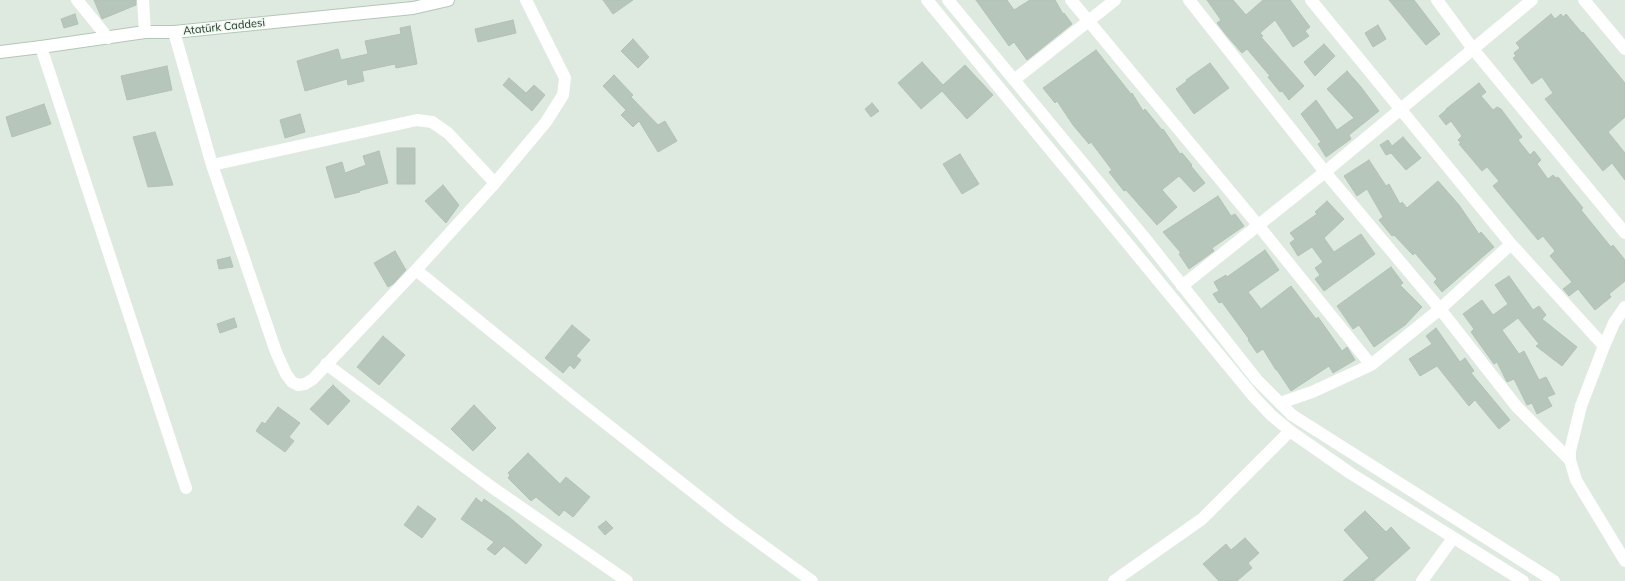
<!DOCTYPE html>
<meta charset="utf-8">
<style>
body{margin:0}
canvas{display:block;background:#dee9e0}
</style>
<canvas width="1625" height="581"></canvas>
<script>
const c = document.querySelector('canvas').getContext('2d');
c.lineJoin = 'round';
function fillPath(path, color) { c.fillStyle = color; c.fill(path, 'evenodd'); }
const poly = rows => new Path2D(rows.map(r => 'M' + r).join(''));
function strokePath(path, color, width, dash) { c.strokeStyle = color; c.lineWidth = width; c.lineCap = dash ? 'butt' : 'round'; c.setLineDash(dash || []); c.stroke(path); }
function label(font, color, halo, rows, align = 'center') {
  c.font = font + ' Mulish,sans-serif'; c.lineWidth = 3; c.setLineDash([]); c.textBaseline = 'middle'; c.strokeStyle = halo; c.fillStyle = color; for (const [text, x, y, turn = 0] of rows) {
    c.save(); c.translate(x, y); c.rotate((+turn || 0) * Math.PI / 180); c.textAlign = isNaN(turn) ? turn : align; if (halo) c.strokeText(text, 0, 0); c.fillText(text, 0, 0); c.restore();
  }
}
const building = poly([
 [94,0,136,0,136,5,102,19,94,0],
 [603,0,633,0,613,14,603,0],
 [976,0,1007,0,1014,10,1030,0,1055,0,1063,14,1064,13,1072,24,1027,60,1014,42,1009,46,976,0],
 [1207,0,1233,0,1246,15,1263,0,1290,0,1310,27,1305,31,1309,36,1293,47,1275,20,1260,33,1263,36,1261,37,1304,86,1289,100,1282,91,1280,92,1268,77,1270,76,1247,49,1242,53,1227,36,1217,23,1221,20,1207,0],
 [1389,0,1414,0,1440,34,1426,45,1389,0],
 [75,14,78,24,64,28,61,19,75,14],
 [1551,14,1555,19,1561,14,1563,17,1566,14,1582,33,1583,32,1625,83,1625,117,1608,132,1625,153,1625,180,1612,163,1603,171,1545,99,1553,93,1542,77,1532,84,1513,58,1516,56,1514,53,1520,48,1516,43,1551,14],
 [513,20,516,33,478,42,475,29,513,20],
 [1378,25,1386,39,1373,47,1365,33,1378,25],
 [410,26,417,64,396,68,395,64,362,71,364,81,348,85,347,79,305,91,297,61,338,49,341,60,368,54,365,41,401,34,400,28,410,26],
 [633,39,649,57,638,68,621,51,633,39],
 [1324,44,1335,56,1315,76,1304,62,1324,44],
 [1096,50,1131,94,1132,93,1143,111,1145,109,1162,130,1163,129,1180,154,1182,153,1192,165,1191,166,1205,183,1194,192,1179,176,1163,189,1162,190,1177,207,1157,225,1126,190,1124,191,1109,172,1112,170,1091,142,1089,144,1073,125,1057,101,1055,103,1043,88,1096,50],
 [922,62,943,85,965,65,993,95,967,119,942,91,921,109,898,83,922,62],
 [1210,63,1229,88,1194,114,1176,89,1187,81,1186,80,1210,63],
 [167,66,172,90,127,100,121,76,167,66],
 [1347,71,1361,87,1379,111,1349,135,1351,139,1326,157,1318,144,1321,142,1301,114,1316,100,1337,130,1354,118,1327,89,1347,71],
 [614,75,633,95,631,97,658,125,665,121,677,141,658,152,639,121,633,127,621,115,626,110,603,86,614,75],
 [509,78,526,93,534,85,545,95,532,111,503,85,509,78],
 [1479,83,1486,92,1481,96,1493,110,1497,107,1501,109,1522,137,1518,140,1530,155,1534,151,1541,160,1537,164,1548,179,1553,175,1556,178,1558,177,1583,208,1581,210,1611,247,1613,245,1625,260,1625,281,1609,294,1611,297,1595,310,1578,289,1569,296,1563,289,1572,282,1550,256,1555,251,1543,236,1538,240,1493,186,1499,181,1487,167,1482,171,1459,144,1461,143,1458,140,1462,136,1451,121,1446,125,1439,116,1446,110,1446,109,1479,83],
 [872,103,879,111,871,117,865,109,872,103],
 [44,104,51,124,12,137,6,117,44,104],
 [300,114,305,132,285,138,280,120,300,114],
 [155,132,173,185,148,187,133,137,155,132],
 [1403,137,1421,158,1406,170,1391,153,1386,155,1380,145,1388,140,1392,146,1403,137],
 [397,148,415,148,415,184,397,184,397,148],
 [379,151,388,183,359,191,360,192,335,198,326,167,342,162,345,173,366,165,363,156,379,151],
 [960,154,979,184,962,194,943,164,960,154],
 [1369,160,1386,186,1389,184,1400,204,1402,202,1407,208,1438,181,1459,205,1479,234,1481,232,1494,247,1442,292,1434,282,1437,279,1415,253,1413,255,1394,235,1392,236,1379,220,1383,217,1367,189,1357,196,1344,176,1369,160],
 [443,185,459,205,446,223,425,201,443,185],
 [1218,196,1231,216,1235,214,1244,226,1212,248,1214,251,1189,269,1179,254,1181,253,1163,232,1218,196],
 [1327,201,1344,219,1324,238,1334,252,1361,234,1375,254,1324,291,1315,279,1320,275,1315,268,1323,262,1312,247,1298,256,1290,243,1295,239,1290,233,1317,214,1315,212,1327,201],
 [1265,250,1279,270,1248,292,1261,309,1291,286,1316,319,1318,317,1342,351,1347,347,1355,360,1333,373,1329,366,1291,391,1277,370,1276,370,1263,349,1257,353,1248,340,1249,339,1222,302,1219,303,1213,294,1219,291,1214,282,1226,275,1227,277,1265,250],
 [395,251,406,270,393,284,388,287,374,263,395,251],
 [230,257,233,267,219,269,217,260,230,257],
 [1391,267,1403,283,1400,285,1422,307,1405,325,1374,347,1359,325,1353,329,1337,306,1391,267],
 [1509,276,1533,310,1539,306,1546,315,1542,319,1577,347,1562,366,1536,346,1539,344,1518,318,1502,330,1519,354,1524,351,1539,380,1546,377,1555,394,1547,397,1552,406,1537,414,1532,403,1527,405,1514,379,1507,382,1497,362,1494,364,1471,332,1474,329,1463,314,1482,300,1493,315,1508,304,1495,285,1509,276],
 [234,318,237,327,220,333,217,324,234,318],
 [572,325,590,340,576,356,581,360,574,369,570,365,563,373,545,358,572,325],
 [1436,328,1460,362,1465,358,1474,371,1471,373,1510,420,1499,429,1475,400,1469,406,1437,366,1420,376,1409,359,1432,344,1426,336,1436,328],
 [383,336,405,355,379,385,357,367,383,336],
 [333,385,350,401,328,425,310,409,333,385],
 [474,405,496,428,473,451,451,429,474,405],
 [278,407,300,423,289,437,294,441,285,452,256,431,262,422,265,424,278,407],
 [528,453,560,484,566,477,590,497,573,517,564,510,559,516,536,497,531,501,508,478,510,475,508,473,528,453],
 [476,498,482,503,484,499,509,517,542,545,526,564,504,546,495,555,487,549,494,542,461,519,476,498],
 [418,506,436,519,422,538,404,525,418,506],
 [1365,511,1386,532,1391,527,1410,548,1373,581,1343,581,1369,558,1344,530,1365,511],
 [606,521,613,528,605,535,598,527,606,521],
 [1245,538,1259,553,1248,563,1252,568,1237,581,1219,581,1203,564,1226,544,1231,550,1245,538]
]);
const minor = poly([
 [77,0,108,38],
 [143,0,145,32],
 [1071,0,1258,225,1371,365],
 [1189,0,1325,172,1440,309,1517,407,1570,460],
 [1311,0,1511,244,1604,346],
 [1437,0,1473,49,1625,233],
 [1584,0,1625,49],
 [174,32,212,165,276,352,286,374,292,382,298,385,305,384,313,379,416,270,495,183,546,122,563,95,565,78,526,0],
 [41,47,186,488],
 [1014,80,1115,0],
 [212,165,417,120,432,122,448,133,495,183],
 [416,270,575,399,731,522,812,581],
 [1182,286,1325,172,1532,0],
 [1625,307,1614,323,1604,346,1581,406,1570,451,1570,460,1576,480,1625,561],
 [326,364,493,488,627,581],
 [1280,403,1312,392,1371,365,1440,309,1511,244],
 [1114,581,1202,519,1290,431],
 [1422,581,1453,538]
]);
const tertiary = poly([
 [927,0,1254,397,1271,415,1290,431,1350,473,1523,581],
 [948,0,1144,237,1257,380,1292,415,1554,581]
]);
const secondary = poly([
 [0,52,41,47,145,32,174,32,413,8,448,0]
]);
const streetNames = [
 ["Atatürk Caddesi",224,27,-6]
];
fillPath(building, '#b7c6bb');
strokePath(building, '#b2c2b5', 1);
strokePath(secondary, '#b3c7b8', 14);
strokePath(minor, '#fff', 12);
strokePath(tertiary, '#fff', 12);
strokePath(secondary, '#fff', 12);
label('11px', '#213729', '#eef6ef', streetNames);
</script>
